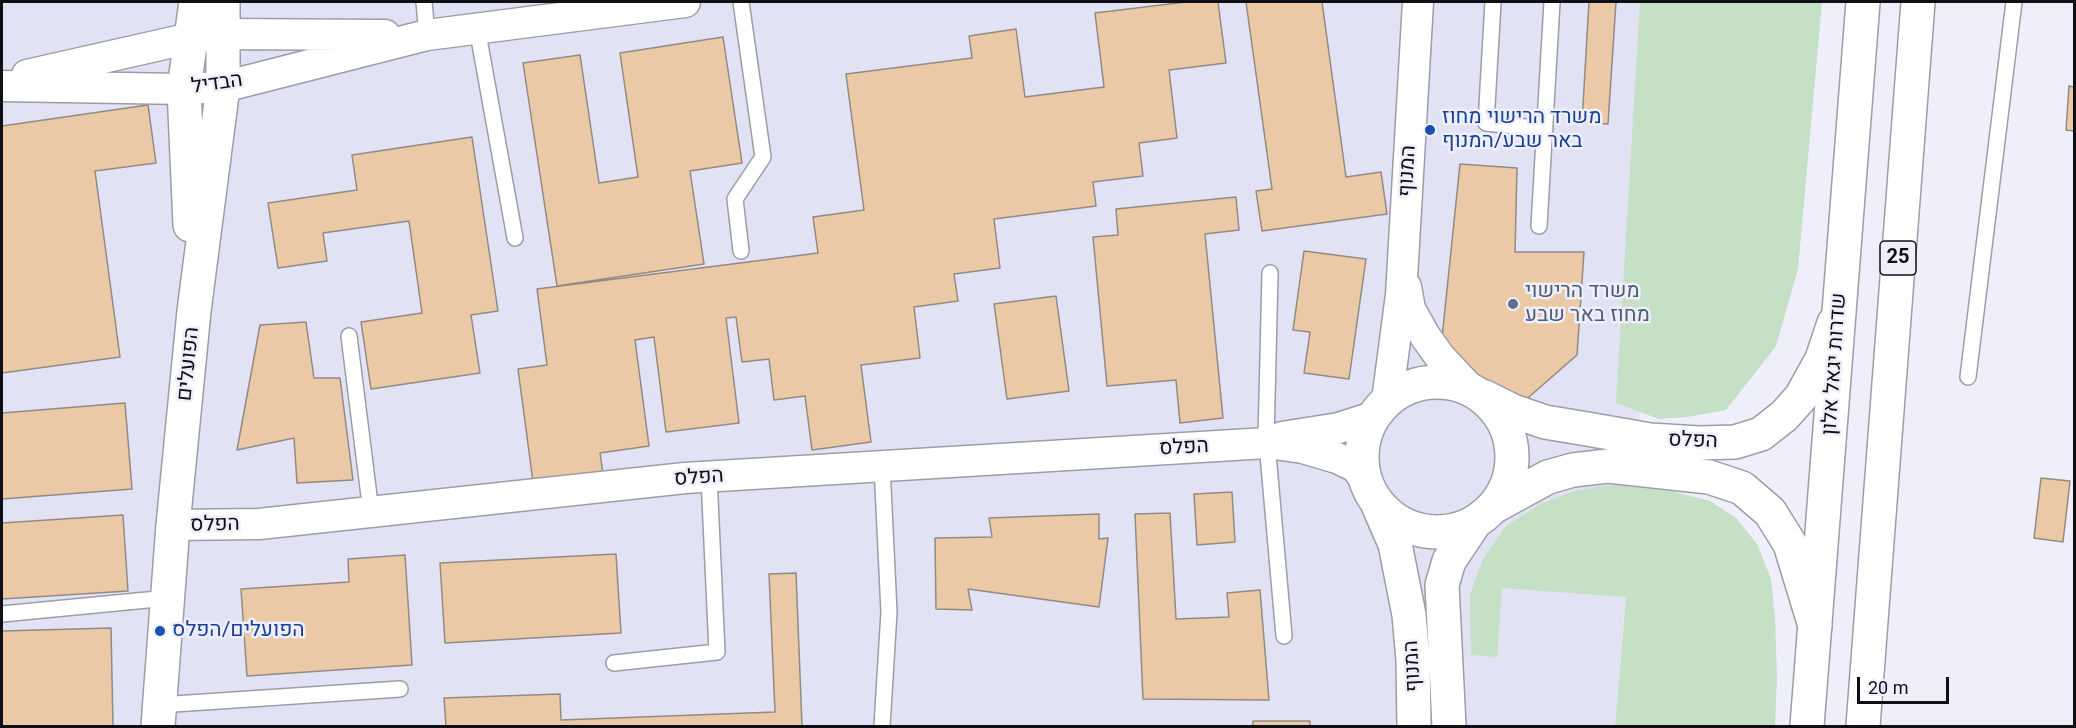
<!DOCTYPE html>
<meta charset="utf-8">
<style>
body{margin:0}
#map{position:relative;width:2076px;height:728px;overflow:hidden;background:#efeffb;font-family:Roboto,sans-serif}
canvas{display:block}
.frame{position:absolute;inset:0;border:3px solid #101014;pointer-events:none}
.scale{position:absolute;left:1857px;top:677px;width:92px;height:27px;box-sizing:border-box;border:3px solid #101014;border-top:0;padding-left:8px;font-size:18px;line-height:21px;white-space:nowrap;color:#101014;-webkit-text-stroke:4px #efeffb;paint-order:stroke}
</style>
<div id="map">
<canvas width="2076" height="728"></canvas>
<div class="frame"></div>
<div class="scale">20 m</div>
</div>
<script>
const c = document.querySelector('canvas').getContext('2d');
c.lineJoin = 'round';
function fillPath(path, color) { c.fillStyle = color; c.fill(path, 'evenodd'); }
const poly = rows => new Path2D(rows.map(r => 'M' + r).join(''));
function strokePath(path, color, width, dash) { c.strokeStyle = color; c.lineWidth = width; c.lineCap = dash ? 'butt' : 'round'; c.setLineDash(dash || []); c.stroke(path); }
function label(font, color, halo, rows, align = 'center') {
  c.font = font + ' Roboto,Heebo,sans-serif'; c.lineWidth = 5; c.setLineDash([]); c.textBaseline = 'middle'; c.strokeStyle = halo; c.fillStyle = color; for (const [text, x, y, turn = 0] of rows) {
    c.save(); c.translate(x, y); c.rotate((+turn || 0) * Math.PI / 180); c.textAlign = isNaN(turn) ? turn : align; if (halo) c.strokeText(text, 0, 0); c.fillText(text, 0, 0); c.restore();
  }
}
const built = poly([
 [2,2,1655,2,1639,431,1615,726,2,726]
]);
const green = poly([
 [1640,2,1822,2,1798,269,1776,346,1726,410,1687,417,1659,419,1616,403],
 [1612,485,1671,491,1710,501,1736,518,1757,544,1771,579,1775,618,1777,676,1775,726,1615,726,1626,597,1502,588,1497,658,1471,654,1470,594,1483,559,1506,526,1540,504,1577,490]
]);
const building = poly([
 [1186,2,1218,2,1226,63,1169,70,1177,138,1139,143,1143,176,1093,182,1096,206,994,219,1000,268,954,274,958,301,914,307,920,358,861,365,871,442,812,450,805,396,774,400,769,359,742,362,736,317,726,318,739,423,666,432,654,337,635,340,649,446,600,453,603,473,533,482,518,369,547,365,537,289,818,253,813,217,864,210,846,74,972,58,969,36,1016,29,1025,97,1104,87,1095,13,1186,2],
 [1246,2,1322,2,1346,177,1381,172,1387,214,1262,231,1256,191,1272,189,1246,2],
 [1589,2,1616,2,1608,124,1582,122,1589,2],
 [723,37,742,163,690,171,704,264,557,286,523,63,580,55,599,183,638,177,620,53,723,37],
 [2069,86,2074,87,2074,131,2066,130,2069,86],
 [148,105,156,163,95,171,120,357,2,373,2,126,148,105],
 [472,137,498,311,471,315,480,373,371,389,361,322,422,313,409,221,323,233,327,261,278,268,268,203,357,190,352,155,472,137],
 [1460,164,1517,168,1515,252,1584,252,1577,355,1513,411,1440,357,1460,164],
 [1236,197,1239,230,1205,234,1223,418,1180,423,1176,380,1107,386,1093,237,1118,235,1116,209,1236,197],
 [1304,251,1366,259,1349,379,1304,373,1310,332,1293,330,1304,251],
 [1056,296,1069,391,1007,399,994,304,1056,296],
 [306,322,314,378,340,378,353,480,297,483,294,438,237,450,260,325,306,322],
 [125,403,132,489,2,499,2,413,125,403],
 [2041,478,2070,481,2063,542,2034,538,2041,478],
 [1232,492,1235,542,1197,545,1194,494,1232,492],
 [1170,513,1176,619,1229,617,1227,593,1260,590,1269,700,1143,699,1135,514,1170,513],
 [1099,514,1099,539,1108,538,1099,607,968,589,972,610,936,609,935,538,992,537,989,518,1099,514],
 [123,515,128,591,2,599,2,523,123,515],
 [616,554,621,633,445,643,440,563,616,554],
 [405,555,412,665,247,676,241,589,349,582,348,559,405,555],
 [796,573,802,726,446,726,444,698,560,694,561,720,775,712,769,574,796,573],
 [111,628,113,726,2,726,2,631,111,628],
 [1253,721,1310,721,1310,726,1253,726,1253,721]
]);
const service = poly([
 [424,2,427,35],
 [741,2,763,157,735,199,741,251],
 [1493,2,1486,123,1545,129],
 [477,28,515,238],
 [1539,226,1552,2],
 [349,336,371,512],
 [1968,377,2014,2],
 [1266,440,1270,273],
 [1267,443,1284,636],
 [2,614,168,598],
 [614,663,717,652,709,477],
 [159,705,400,689],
 [882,726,889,612,882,466]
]);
const minor = poly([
 [27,75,191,38,223,34,385,35],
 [2,86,184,89,223,87,427,35,685,2],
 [1406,287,1410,309,1425,336,1440,357,1470,389],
 [1387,401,1401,295,1418,2],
 [1282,437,1339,428,1373,417],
 [173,525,259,524,685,478,1267,443,1303,448,1337,458,1356,467,1365,480]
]);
const tertiary = poly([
 [190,225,184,89,196,2],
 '1362 457a75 75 0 1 1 150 0a75 75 0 1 1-150 0Z',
 [1485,397,1513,411,1545,422,1587,429,1650,440,1699,443,1735,442,1761,434,1784,416,1801,397,1822,359,1834,323],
 [1378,505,1395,544,1409,615,1413,660,1414,726],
 [1495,506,1548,477,1573,470,1608,466,1709,477,1742,488,1770,512,1790,544,1815,626],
 [158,726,173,525,194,311,223,87,223,2],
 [1449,726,1442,585,1449,561,1475,522]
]);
const trunk = poly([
 [1807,726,1863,2],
 [1863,726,1918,2]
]);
const markers = [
 [1430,130,6,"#1a4fb4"],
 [1513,304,6,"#5c6f8a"],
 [160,631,6,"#1a4fb4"]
];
const shields = [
 [1898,258,36]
];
const shieldNames = [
 ["25",1898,258]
];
const streetNames = [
 ["הבדיל",217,84,-8],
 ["המנוף",1408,171,-87],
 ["הפועלים",189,364,-84],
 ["שדרות יגאל אלון",1835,364,-86],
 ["הפלס",1693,441,2],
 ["הפלס",1184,448,-3],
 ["הפלס",699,478,-4],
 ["הפלס",215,525,-1],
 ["המנוף",1413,666,-93]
];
const transitNames = [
 ["משרד הרישוי מחוז",1442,118],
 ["באר שבע/המנוף",1442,142],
 ["הפועלים/הפלס",172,631]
];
const serviceNames = [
 ["משרד הרישוי",1525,292],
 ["מחוז באר שבע",1525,316]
];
fillPath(built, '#e2e2f5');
fillPath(green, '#c5e0c4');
fillPath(building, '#ebc9a7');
strokePath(building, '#938a82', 1.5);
strokePath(service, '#9d9da8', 18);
strokePath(minor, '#9d9da8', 33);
strokePath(tertiary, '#9d9da8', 36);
strokePath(trunk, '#9d9da8', 36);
strokePath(service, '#fff', 15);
strokePath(minor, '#fff', 30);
strokePath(tertiary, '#fff', 33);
strokePath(trunk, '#fff', 33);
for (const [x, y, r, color] of markers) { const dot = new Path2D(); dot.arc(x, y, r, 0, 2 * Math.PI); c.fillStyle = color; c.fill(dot); strokePath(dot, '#efeffb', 2); }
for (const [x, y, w] of shields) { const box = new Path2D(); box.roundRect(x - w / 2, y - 17, w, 34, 4.5); c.fillStyle = '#efeffb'; c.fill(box); strokePath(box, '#101014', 1.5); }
label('bold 20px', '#101014', null, shieldNames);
label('21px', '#101014', '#efeffb', streetNames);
label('21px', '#164399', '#efeffb', transitNames, 'left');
label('21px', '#4e5e75', '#efeffb', serviceNames, 'left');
</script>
